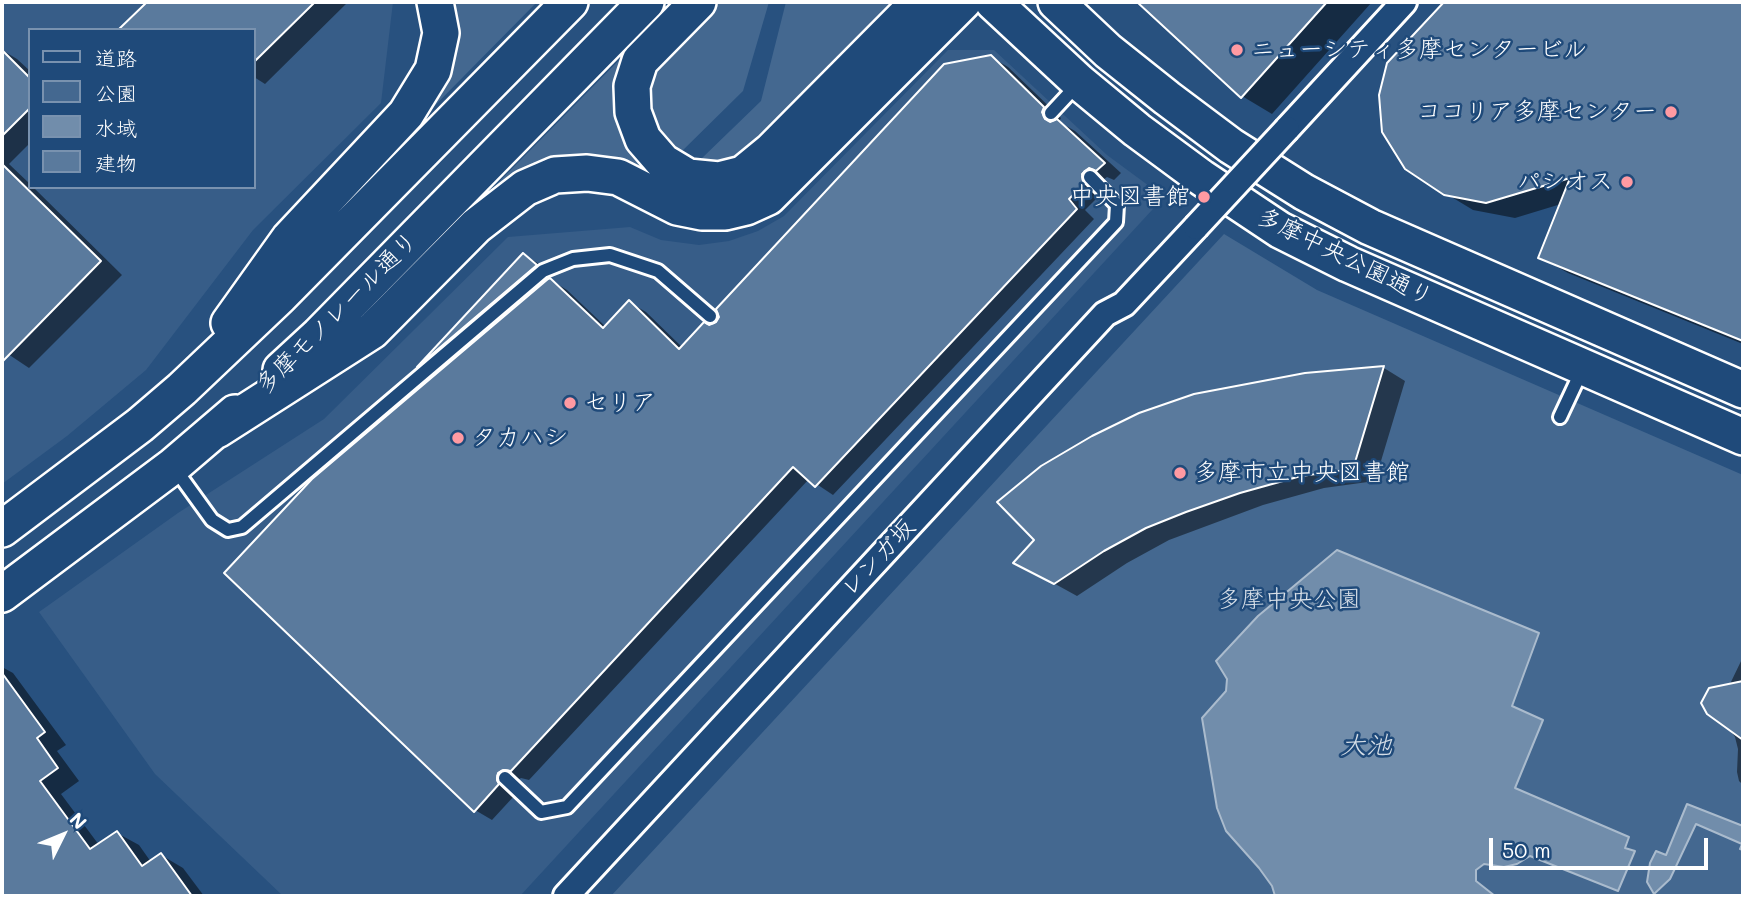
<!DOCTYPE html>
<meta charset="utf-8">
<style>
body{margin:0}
#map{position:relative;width:1745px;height:898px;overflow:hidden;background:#28517f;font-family:Mali,"Klee One",sans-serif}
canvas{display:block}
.frame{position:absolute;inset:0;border:4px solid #fff;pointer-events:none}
.legend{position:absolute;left:28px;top:28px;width:228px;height:161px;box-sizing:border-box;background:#1f4a7a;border:2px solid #7992af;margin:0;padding:9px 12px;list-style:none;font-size:21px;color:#fff}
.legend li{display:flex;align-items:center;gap:14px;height:35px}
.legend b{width:35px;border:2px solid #7992af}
.north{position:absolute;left:28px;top:800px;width:70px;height:70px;-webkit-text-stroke:5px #1f4a7a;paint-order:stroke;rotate:47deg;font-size:19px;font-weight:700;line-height:28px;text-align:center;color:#fff}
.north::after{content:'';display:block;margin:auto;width:24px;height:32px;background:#fff;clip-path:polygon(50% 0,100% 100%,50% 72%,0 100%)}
.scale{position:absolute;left:1489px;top:838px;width:219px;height:32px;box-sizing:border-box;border:4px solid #fff;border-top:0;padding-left:9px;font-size:21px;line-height:24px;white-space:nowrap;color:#fff;-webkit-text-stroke:5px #1f4a7a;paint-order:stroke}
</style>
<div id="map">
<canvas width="1745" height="898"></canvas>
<div class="frame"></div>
<ul class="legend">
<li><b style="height:9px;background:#1f4a7a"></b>道路</li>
<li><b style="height:19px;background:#446890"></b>公園</li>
<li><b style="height:19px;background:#718dab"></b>水域</li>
<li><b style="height:19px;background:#5a7a9d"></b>建物</li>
</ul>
<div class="north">N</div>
<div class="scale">50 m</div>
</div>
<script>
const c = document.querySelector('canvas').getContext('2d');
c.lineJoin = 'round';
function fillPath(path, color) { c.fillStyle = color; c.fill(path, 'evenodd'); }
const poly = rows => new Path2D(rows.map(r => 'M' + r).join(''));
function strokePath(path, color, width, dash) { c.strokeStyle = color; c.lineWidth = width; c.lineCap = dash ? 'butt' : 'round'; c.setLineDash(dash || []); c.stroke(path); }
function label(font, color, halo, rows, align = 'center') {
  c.font = font + ' Mali,"Klee One",sans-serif'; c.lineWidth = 5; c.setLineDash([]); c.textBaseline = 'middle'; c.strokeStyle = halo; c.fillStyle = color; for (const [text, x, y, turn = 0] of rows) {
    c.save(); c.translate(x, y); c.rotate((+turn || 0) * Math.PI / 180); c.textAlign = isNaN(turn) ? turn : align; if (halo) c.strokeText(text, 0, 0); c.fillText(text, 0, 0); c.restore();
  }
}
const built = poly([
 [2,2,393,2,381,103,253,230,146,370,67,436,2,484],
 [30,30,254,30,254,187,30,187],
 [948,50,994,50,1107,155,1164,197,520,896,283,896,155,774,39,612,178,513,324,419,508,237,630,227,661,240,699,245,729,241,758,231,784,216]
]);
const green = poly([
 [445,2,537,2,389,152],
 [713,2,769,2,743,91,679,154,652,123,646,83,655,59],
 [786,2,893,2,737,157,723,162,710,163,700,160,761,101],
 [639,40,658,176,543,165,514,174,487,194],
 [1224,234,1317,290,1743,475,1743,896,611,896]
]);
const water = poly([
 [1337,550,1539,633,1512,706,1543,720,1515,788,1629,837,1625,848,1635,851,1618,891,1530,856,1517,864,1504,867,1484,864,1476,870,1476,881,1495,896,1275,896,1272,886,1259,868,1226,831,1217,808,1202,718,1226,691,1227,679,1216,661,1258,616,1337,550],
 [1687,804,1743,826,1743,850,1740,849,1742,844,1696,824,1670,879,1654,894,1647,882,1650,863,1656,851,1666,855,1687,804]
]);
const shadow = poly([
 [150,2,348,2,265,84,254,77,254,30,121,30],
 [1140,2,1372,2,1272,114,1242,96],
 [1446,2,1743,2,1743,344,1568,273,1540,257,1561,204,1515,218,1473,210,1445,193,1389,64],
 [2,50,17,59,30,71,30,143,9,164,30,184,30,187,33,187,122,275,29,368,2,350],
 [991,57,1008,67,1061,118,1059,122,1075,131,1121,173,1114,180,1107,177,1098,184,1101,194,1085,210,1094,219,833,495,809,479,529,780,521,778,515,782,515,795,492,820,475,810,436,376,420,366,524,255,541,265,552,276,549,279,567,290,606,327,629,302,646,312,683,348,709,327,717,324],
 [1384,368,1405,381,1375,481,1324,488,1263,505,1169,540,1127,563,1077,596,1037,574,1305,374],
 [1743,657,1743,785,1739,781,1737,772,1738,749,1735,737,1728,727,1729,686],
 [2,667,13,673,66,745,57,751,79,781,61,794,99,845,117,833,139,845,151,862,161,855,183,868,204,896,2,896]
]);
const building = poly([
 [147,2,315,2,254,62,254,30,118,30,147,2],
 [1137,2,1327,2,1241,98,1137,2],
 [1444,2,1743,2,1743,341,1538,258,1570,178,1486,203,1444,195,1405,169,1382,132,1379,95,1387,63,1444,2],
 [2,50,30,78,30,108,2,136,2,50],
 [991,55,1044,107,1042,112,1045,119,1050,122,1057,119,1105,163,1096,171,1089,168,1082,174,1084,184,1069,199,1077,209,815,487,793,467,511,771,503,770,498,773,497,780,499,784,474,812,224,573,312,479,548,279,550,278,603,328,629,300,679,349,704,322,709,325,716,322,719,317,716,309,944,64,991,55],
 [2,164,101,261,2,362,2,164],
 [523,253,537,265,417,367,523,253],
 [1384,366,1353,469,1301,476,1240,493,1186,512,1146,528,1104,551,1054,584,1013,563,1034,540,997,502,1041,466,1092,436,1139,413,1194,394,1305,373,1384,366],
 [2,673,45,732,37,738,58,768,40,781,90,849,117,831,142,866,161,853,192,896,2,896,2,673],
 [1743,681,1743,740,1707,714,1701,703,1709,688,1743,681]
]);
const lane = poly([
 [1051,113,1077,85],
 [1560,417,1582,370],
 [173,466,212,520,228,530,242,527,543,271,573,259,610,255,658,271,710,316],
 [505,778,541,812,567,807,1116,222,1117,205,1090,177]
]);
const street = poly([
 [1287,129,1404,2],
 [566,896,1105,314,1124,304,1196,227]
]);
const secondary = poly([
 [698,2,640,61,632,86,633,112,643,139,663,162,688,177,719,180,743,174,771,151,919,2],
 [993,2,1079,82,1137,130,1202,178,1280,230,1348,264,1743,437],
 [1056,2,1108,51,1167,98,1231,146,1304,192,1370,227,1743,390],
 [229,323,289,239,406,114,433,70,441,33,435,2],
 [281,370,319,335,646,2],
 [217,430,372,331,476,226,525,188,555,175,587,173,618,177,677,207,702,212,725,212,746,207,768,197,963,2],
 [2,529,140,425,182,389,280,296,570,2],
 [2,594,173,466,235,413]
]);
const streetBridge = poly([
 [1196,227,1287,129]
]);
const markers = [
 [1237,50,7,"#ff9aa2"],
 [1671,112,7,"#ff9aa2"],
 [1627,182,7,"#ff9aa2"],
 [1204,197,7,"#ff9aa2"],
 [570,403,7,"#ff9aa2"],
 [458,438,7,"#ff9aa2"],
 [1180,473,7,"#ff9aa2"]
];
const poiNames = [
 ["ニューシティ多摩センタービル",1251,50],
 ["ココリア多摩センター",1657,112,"right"],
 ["パシオス",1613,182,"right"],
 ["中央図書館",1190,197,"right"],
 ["セリア",584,403],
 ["タカハシ",472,438],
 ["多摩市立中央図書館",1194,473]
];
const streetNames = [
 ["多摩中央公園通り",1345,257,26],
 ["多摩モノレール通り",337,313,-45],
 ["レンガ坂",878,558,-47]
];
const parkNames = [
 ["多摩中央公園",1289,600]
];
const waterNames = [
 ["大池",1366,746]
];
fillPath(built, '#375d88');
fillPath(green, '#446890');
fillPath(water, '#718dab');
strokePath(water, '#aabbcd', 2);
fillPath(shadow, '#0007');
fillPath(building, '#5a7a9d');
strokePath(building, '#fff', 2);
strokePath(lane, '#fff', 18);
strokePath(street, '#fff', 30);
strokePath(secondary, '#fff', 40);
strokePath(lane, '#1f4a7a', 12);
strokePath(street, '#1f4a7a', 24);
strokePath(secondary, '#1f4a7a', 35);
strokePath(streetBridge, '#fff', 30, []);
strokePath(streetBridge, '#1f4a7a', 24);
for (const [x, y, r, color] of markers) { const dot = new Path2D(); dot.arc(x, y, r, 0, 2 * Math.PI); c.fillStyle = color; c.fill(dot); strokePath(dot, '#1f4a7a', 2.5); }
label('24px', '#fff', '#1f4a7a', poiNames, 'left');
label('24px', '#fff', '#1f4a7a', streetNames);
label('24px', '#dae1e9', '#1f4a7a', parkNames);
label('italic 26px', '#d4dde6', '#1f4a7a', waterNames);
</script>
